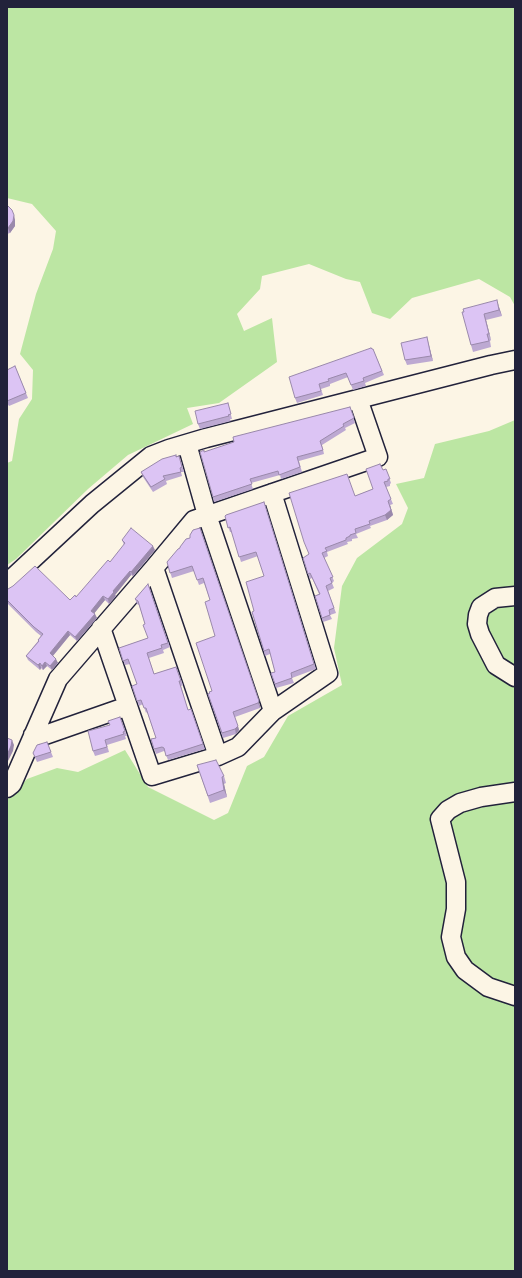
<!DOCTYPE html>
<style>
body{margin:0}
#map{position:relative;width:522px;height:1278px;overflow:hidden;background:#fcf5e5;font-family:"Gochi Hand",sans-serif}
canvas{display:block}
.frame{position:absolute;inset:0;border:8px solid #22223b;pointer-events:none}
</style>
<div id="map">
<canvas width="522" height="1278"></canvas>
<div class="frame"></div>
</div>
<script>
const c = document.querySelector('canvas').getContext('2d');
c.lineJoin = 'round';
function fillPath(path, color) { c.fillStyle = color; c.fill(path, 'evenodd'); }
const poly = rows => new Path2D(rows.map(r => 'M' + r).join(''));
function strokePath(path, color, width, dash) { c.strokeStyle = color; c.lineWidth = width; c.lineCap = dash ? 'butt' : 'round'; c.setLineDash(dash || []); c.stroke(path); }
const green = poly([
 [7,7,515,7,515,306,510,297,479,279,412,298,390,319,372,313,360,282,346,279,309,264,262,276,260,289,237,314,244,331,272,318,277,362,219,403,187,408,193,424,128,455,88,489,16,559,7,565,7,463,12,461,19,419,32,399,33,370,20,354,36,294,53,249,56,231,32,204,7,198],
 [515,420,515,1271,7,1271,7,800,27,779,57,768,78,772,125,750,148,787,214,820,228,813,247,766,264,757,288,716,342,685,334,648,342,586,357,558,402,524,408,508,396,484,424,478,435,444,489,431]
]);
const minor = poly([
 [187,444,207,515,273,711],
 [154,568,218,756],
 [7,583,92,504,151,456,169,449,206,438,491,365,515,360],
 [515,596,495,598,481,607,478,615,477,624,480,634,496,665,515,677],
 [101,628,152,776,218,756,238,747,273,711,328,673,272,493],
 [33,735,45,735,128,706],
 [7,788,12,784,58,679,154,568,194,520,378,457,358,399],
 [515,792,481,797,460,803,448,810,440,819,456,882,456,909,451,937,456,957,465,970,488,987,515,996]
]);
const wall = poly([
 [7,205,15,220,15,226,10,233,7,234],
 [499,307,502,316,486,320,491,340,490,341,491,347,473,352,471,345,464,312],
 [427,337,433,361,407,365,405,360],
 [372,349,373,349,384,375,365,383,366,386,353,390,348,377,330,384,330,386,321,389,323,395,297,403,295,398],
 [15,366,28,398,9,406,7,403,7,370],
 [228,403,232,419,230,419,231,421,200,429,198,424],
 [350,407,355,423,345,428,346,430,322,445,324,454,299,461,302,472,281,479,280,475,251,483,253,489,214,502,204,452],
 [176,457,181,461,184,472,181,472,182,476,166,481,167,484,153,492,143,477,141,472],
 [386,469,391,483,390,484,390,486,386,487,393,504,390,505,393,515,387,520,370,526,371,528,356,534,358,538,352,539,352,541,347,542,348,544,327,552,328,556,324,558,334,581,332,583,334,588,328,591,336,613,330,615,332,619,323,622,315,596,319,594,312,578,310,579,303,558,309,555,355,496,373,489,383,470],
 [264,502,316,669,292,678,294,683,276,688,271,673,275,672,270,654,265,656,254,611,264,576,258,556,241,562,232,532,230,532,225,516],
 [186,539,260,706,260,708,235,717,239,730,236,734,223,738,208,694,212,691,215,636,210,600,204,583,199,585,194,571,172,578,167,562,180,548],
 [122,540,155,550,133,576,131,575,115,595,116,596,109,604,105,600,94,613,97,618,77,641,70,635,53,656,58,663,52,670,47,666,43,670,41,668,40,670,28,660,26,656,38,641,38,640,41,636,36,632,7,603,7,590,70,600,76,597,110,562,124,545],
 [148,584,170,647,163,650,164,653,149,658,154,674,176,667,183,685,181,686,188,710,191,709,205,749,168,760,165,752,164,751,156,754,151,739,156,738,147,712,146,713,143,704,139,706,132,686,137,684,130,664,125,665,119,648,148,638,145,624,139,605,137,604,135,599],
 [120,717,127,736,125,736,126,739,107,745,109,752,95,756,93,751,110,725],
 [47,742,53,757,37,762,33,753],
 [197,765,224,776,226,783,224,784,227,797,210,803]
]);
const shadedWall = poly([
 [14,215,15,220,15,226,10,233,8,228],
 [497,300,499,307,502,316,499,310],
 [484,314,486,320,491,340,489,334],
 [427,337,428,342,433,361,431,356],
 [390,505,393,515,387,520,385,515],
 [202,533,260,706,260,708,258,703],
 [153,546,155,550,133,576,131,572],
 [130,571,131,575,115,595,116,596,109,604,108,599,113,591],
 [103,596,105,600,93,615,91,611],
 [95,614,97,618,77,641,75,637],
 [68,631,70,635,51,658,50,653],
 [56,659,58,663,52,670,50,666],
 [45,662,47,666,43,670,42,666],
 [40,663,41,668,40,670,38,665],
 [238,726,239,730,236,734,235,729],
 [12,740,14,745,13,751,8,761,7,759,7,755],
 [222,777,224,784,227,797,224,790]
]);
const building = poly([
 [7,205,12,210,14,215,13,221,8,228,7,229,7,205],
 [497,300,499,310,484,314,489,334,487,334,489,341,471,345,462,312,464,312,463,309,497,300],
 [427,337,431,356,405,360,401,343,427,337],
 [371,348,372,349,373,349,382,371,363,378,364,381,351,385,346,373,328,379,329,381,319,384,321,391,295,398,289,377,371,348],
 [15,366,26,393,7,401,7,370,15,366],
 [228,403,231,414,228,415,229,416,198,424,195,411,228,403],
 [350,407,354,418,343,424,344,426,320,441,323,450,297,457,300,467,279,475,278,471,250,479,252,484,213,497,200,452,204,450,204,452,234,442,233,437,350,407],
 [176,455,176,457,179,456,182,467,180,468,181,472,163,476,165,479,151,487,141,472,162,459,176,455],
 [380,464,383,470,386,469,390,479,388,479,388,481,384,482,391,499,388,501,391,510,385,515,369,521,370,524,355,529,356,533,350,535,350,536,346,538,346,540,325,548,327,551,322,553,333,577,330,578,332,583,326,586,334,608,329,610,330,615,322,618,315,596,320,594,310,573,308,574,303,558,309,554,304,542,289,493,347,474,355,496,373,489,366,469,380,464],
 [264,502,314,664,291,673,292,678,275,684,271,673,275,672,269,649,264,651,252,612,254,611,246,582,264,576,256,552,239,557,230,527,228,528,225,516,226,515,264,502],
 [131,528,153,546,131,572,130,571,113,591,114,592,108,599,103,596,91,611,95,614,75,637,68,631,50,653,56,659,50,666,45,662,42,666,40,663,38,665,26,656,39,641,38,640,43,634,34,627,7,600,7,590,8,589,13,586,35,566,70,600,75,595,76,597,108,560,110,562,125,543,122,540,131,528],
 [200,528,259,701,258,703,233,712,238,726,235,729,222,733,208,694,210,693,209,692,212,691,196,643,215,636,205,602,210,600,203,578,197,580,192,566,170,573,167,562,178,549,180,548,180,547,186,539,190,538,190,535,193,530,200,528],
 [148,584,168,643,161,645,162,648,147,653,154,674,176,667,181,681,179,681,188,710,191,709,203,744,166,756,164,748,162,747,154,749,151,739,156,738,146,708,144,708,141,700,137,701,132,686,137,684,128,659,123,661,119,648,148,638,143,625,145,624,138,601,135,599,148,584],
 [120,717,125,731,123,732,124,734,105,740,107,747,93,751,88,731,110,725,108,721,120,717],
 [7,738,12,740,11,746,7,755,7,738],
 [47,742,51,752,35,757,33,753,37,745,47,742],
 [216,760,224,776,222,777,224,790,208,796,197,765,216,760]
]);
fillPath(green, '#bce6a3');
strokePath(minor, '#22223b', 21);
strokePath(minor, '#fcf5e5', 18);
fillPath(wall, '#bda9d2');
fillPath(shadedWall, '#9a89ab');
fillPath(building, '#dcc4f4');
strokePath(building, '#9a89ab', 1);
</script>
